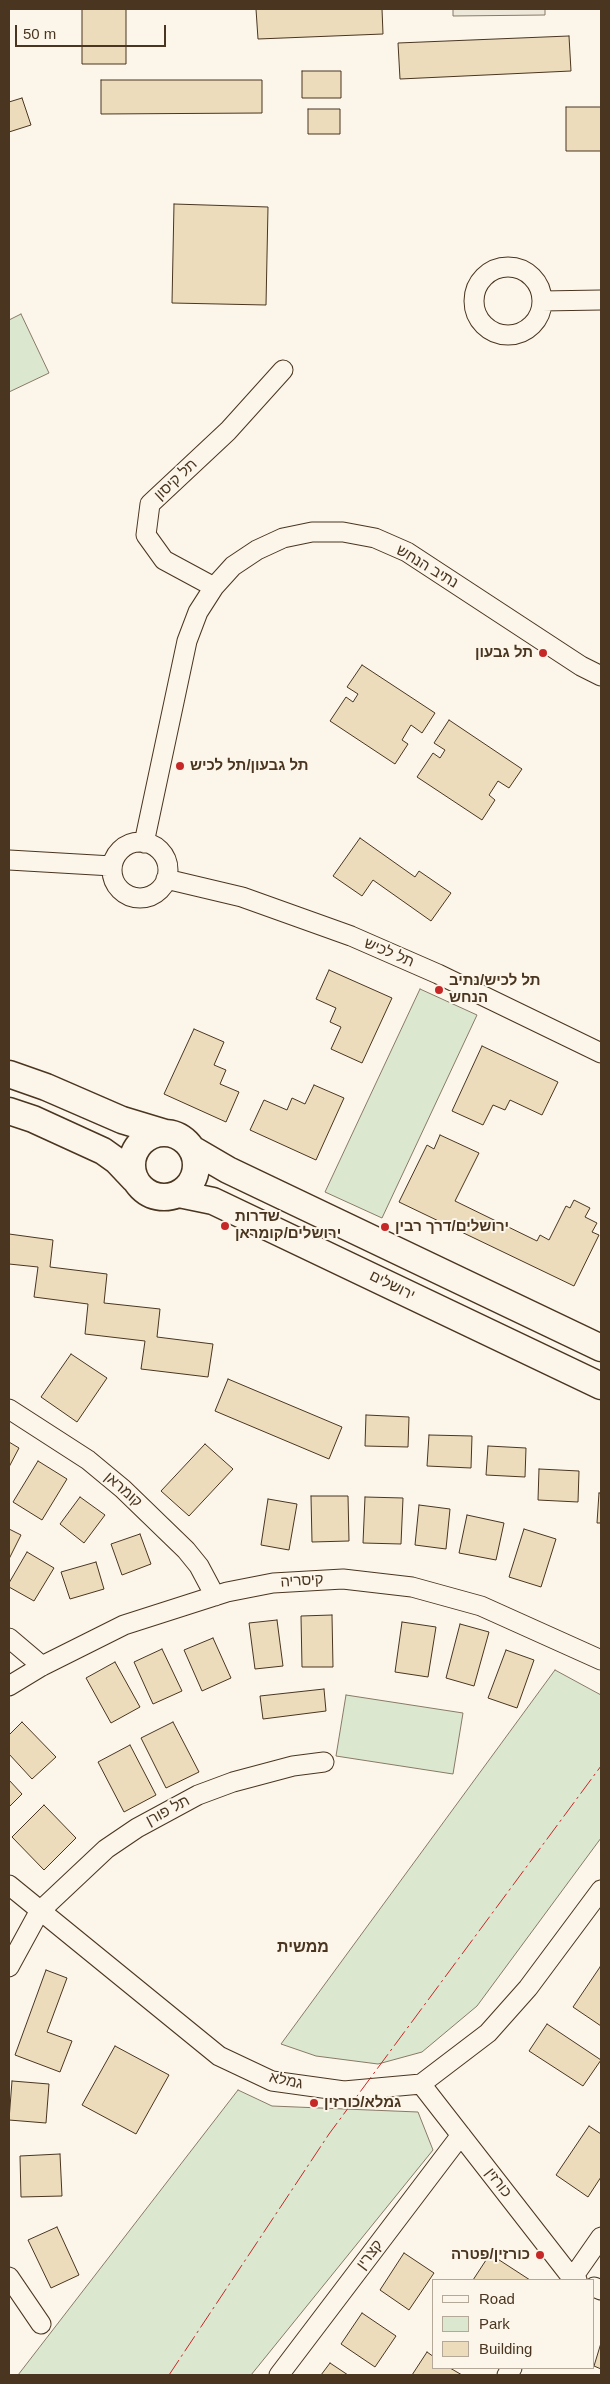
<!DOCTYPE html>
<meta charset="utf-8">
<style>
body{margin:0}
#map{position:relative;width:610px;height:2384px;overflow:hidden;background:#fbf6e9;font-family:Helvetica,sans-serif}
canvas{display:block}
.frame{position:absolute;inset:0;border:10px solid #4a3520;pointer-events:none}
.legend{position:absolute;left:432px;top:2279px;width:162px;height:90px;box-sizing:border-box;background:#fbf6e9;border:1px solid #b4a999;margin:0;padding:6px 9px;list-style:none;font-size:15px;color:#4a3520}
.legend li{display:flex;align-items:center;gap:10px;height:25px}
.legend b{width:25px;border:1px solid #b4a999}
.scale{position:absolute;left:15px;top:25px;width:151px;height:22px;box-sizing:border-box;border:2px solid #4a3520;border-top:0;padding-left:6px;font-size:15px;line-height:18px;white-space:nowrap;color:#4a3520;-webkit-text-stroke:4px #fbf6e9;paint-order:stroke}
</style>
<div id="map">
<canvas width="610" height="2384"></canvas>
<div class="frame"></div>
<ul class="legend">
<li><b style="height:6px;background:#fbf6e9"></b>Road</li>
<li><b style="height:14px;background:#dce7d0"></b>Park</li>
<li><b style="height:14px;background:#ecdcbc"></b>Building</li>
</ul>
<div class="scale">50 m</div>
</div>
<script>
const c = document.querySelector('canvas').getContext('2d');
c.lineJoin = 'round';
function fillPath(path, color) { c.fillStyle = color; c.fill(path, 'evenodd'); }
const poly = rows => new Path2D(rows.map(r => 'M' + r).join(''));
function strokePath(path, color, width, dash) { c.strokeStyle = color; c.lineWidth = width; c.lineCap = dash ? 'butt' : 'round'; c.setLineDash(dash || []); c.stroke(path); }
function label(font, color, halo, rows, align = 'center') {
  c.font = font + ' Helvetica,Heebo,sans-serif'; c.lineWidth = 4; c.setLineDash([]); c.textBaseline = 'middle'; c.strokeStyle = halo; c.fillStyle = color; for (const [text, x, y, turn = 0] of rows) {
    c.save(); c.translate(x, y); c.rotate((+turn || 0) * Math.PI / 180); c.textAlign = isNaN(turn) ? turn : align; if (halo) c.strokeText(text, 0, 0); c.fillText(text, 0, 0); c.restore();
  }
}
const green = poly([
 [21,314,49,373,9,392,9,320,21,314],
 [420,989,477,1015,382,1218,325,1192,420,989],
 [555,1670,601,1695,601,1838,477,2006,422,2052,378,2064,316,2056,281,2044,555,1670],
 [346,1695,463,1713,453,1774,336,1756,346,1695],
 [238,2090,272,2106,418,2112,433,2150,251,2375,18,2375,238,2090]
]);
const parking = poly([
 [453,9,545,9,545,15,453,16,453,9]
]);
const building = poly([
 [82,9,126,9,126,64,82,64,82,9],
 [256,9,382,9,383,34,258,39,256,9],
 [569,36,571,71,400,79,398,43,569,36],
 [302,71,341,71,341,98,302,98,302,71],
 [101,80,262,80,262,113,101,114,101,80],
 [22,98,31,125,9,132,9,102,22,98],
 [566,107,601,107,601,151,566,151,566,107],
 [308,109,340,109,340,134,308,134,308,109],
 [174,204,268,207,266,305,172,303,174,204],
 [362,665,435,713,422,733,411,725,402,740,408,744,395,764,330,721,346,697,353,702,358,694,347,687,362,665],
 [449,720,522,769,509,788,498,781,489,795,495,800,482,820,417,777,433,753,440,758,445,750,434,743,449,720],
 [360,838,415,877,419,871,451,893,431,921,373,880,362,896,333,876,360,838],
 [329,970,392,998,362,1063,331,1049,341,1027,330,1022,336,1008,316,999,329,970],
 [194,1029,224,1042,214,1065,226,1070,220,1084,239,1092,226,1122,164,1094,194,1029],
 [482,1046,558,1082,542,1115,510,1100,505,1110,493,1105,483,1125,452,1111,482,1046],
 [314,1085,344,1098,316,1160,250,1130,264,1100,287,1110,292,1098,305,1104,314,1085],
 [440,1135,479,1153,455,1201,537,1241,540,1235,549,1240,566,1206,570,1208,574,1200,590,1208,585,1217,597,1223,592,1232,599,1235,574,1286,399,1202,427,1145,434,1149,440,1135],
 [9,1234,53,1240,50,1267,107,1274,104,1303,160,1309,157,1337,213,1344,208,1377,141,1369,145,1341,85,1334,88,1304,34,1297,38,1267,9,1264,9,1234],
 [71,1354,107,1378,77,1422,41,1397,71,1354],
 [228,1379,342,1427,329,1459,215,1411,228,1379],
 [366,1415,409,1417,408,1447,365,1446,366,1415],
 [429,1435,472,1436,471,1468,427,1466,429,1435],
 [9,1442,19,1448,9,1467,9,1442],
 [205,1444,233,1469,189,1516,161,1491,205,1444],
 [488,1446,526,1448,525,1477,486,1475,488,1446],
 [38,1461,67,1479,42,1520,13,1502,38,1461],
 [539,1469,579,1471,578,1502,538,1500,539,1469],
 [599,1493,601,1493,601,1523,597,1523,599,1493],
 [311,1496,348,1496,349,1541,312,1542,311,1496],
 [80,1497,105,1515,84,1543,60,1524,80,1497],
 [365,1497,403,1498,401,1544,363,1543,365,1497],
 [268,1499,297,1504,289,1550,261,1545,268,1499],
 [419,1505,450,1509,446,1549,415,1545,419,1505],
 [467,1515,504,1523,496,1560,459,1553,467,1515],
 [9,1529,21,1535,9,1559,9,1529],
 [524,1529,556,1539,541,1587,509,1577,524,1529],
 [140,1534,151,1564,122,1575,111,1544,140,1534],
 [27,1552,54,1568,34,1601,9,1587,9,1583,27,1552],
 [96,1562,104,1589,70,1599,61,1572,96,1562],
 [332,1615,333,1667,302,1667,301,1616,332,1615],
 [277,1620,283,1666,255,1669,249,1623,277,1620],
 [402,1622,436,1627,428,1677,395,1672,402,1622],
 [460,1624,489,1632,474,1686,446,1678,460,1624],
 [213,1638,231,1678,202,1691,184,1650,213,1638],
 [162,1649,182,1691,153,1704,134,1662,162,1649],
 [506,1650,534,1660,517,1708,488,1698,506,1650],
 [115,1662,140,1707,111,1723,86,1678,115,1662],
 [324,1689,326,1711,263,1719,260,1696,324,1689],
 [22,1722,56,1757,32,1779,9,1754,9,1735,22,1722],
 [173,1722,199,1772,166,1788,141,1738,173,1722],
 [130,1745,156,1795,124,1812,98,1762,130,1745],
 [9,1780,22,1794,9,1807,9,1780],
 [44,1805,76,1838,44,1870,12,1837,44,1805],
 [600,1967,601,1968,601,2026,573,2007,600,1967],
 [46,1970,67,1978,47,2032,72,2041,60,2072,15,2055,46,1970],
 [547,2024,601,2060,583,2086,529,2051,547,2024],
 [115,2046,169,2075,136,2134,82,2105,115,2046],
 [12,2081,49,2084,46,2123,9,2120,12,2081],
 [589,2126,601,2134,601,2177,588,2197,556,2175,589,2126],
 [60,2154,62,2196,21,2197,20,2156,60,2154],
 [57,2227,79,2275,51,2288,28,2240,57,2227],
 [404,2253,434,2273,409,2310,380,2290,404,2253],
 [490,2254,530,2280,473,2280,490,2254],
 [362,2313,396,2336,375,2367,341,2344,362,2313],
 [601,2343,601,2369,594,2366,601,2343],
 [427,2352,434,2357,434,2368,450,2368,462,2375,412,2375,427,2352],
 [330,2363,348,2375,321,2375,330,2363]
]);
const minor = poly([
 '474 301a34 34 0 1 1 68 0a34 34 0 1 1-68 0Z',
 [542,301,601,300],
 [214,587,164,560,146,535,150,504,228,431,283,370],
 '112 870a28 28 0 1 1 56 0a28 28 0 1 1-56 0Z',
 [144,843,187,641,198,612,214,587,233,566,257,550,283,538,312,532,343,532,375,538,407,552,581,666,601,676],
 [9,860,112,866],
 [166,879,242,897,351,936,438,974,601,1053],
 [9,1409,88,1460,123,1489,186,1550,199,1566,215,1596],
 [9,1638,42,1666],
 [9,1686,42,1666,124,1625,227,1592,273,1583,343,1579,412,1587,481,1606,601,1660],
 [9,1885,219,2056,272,2081,344,2091,421,2084,488,2033,528,1988,601,1890],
 [9,1967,39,1912,106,1849,137,1828,198,1795,233,1782,293,1766,324,1762],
 [421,2084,572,2278,577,2280],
 [9,2277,41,2324],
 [571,2280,601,2237],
 [594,2287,601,2290],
 [279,2375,461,2135],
 [507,2375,512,2368]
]);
const secondary = poly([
 [9,1074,46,1087,122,1120,165,1133],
 [9,1111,33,1119,103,1151,117,1161,134,1179],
 '132 1165a32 32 0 1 1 64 0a32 32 0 1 1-64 0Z',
 [192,1149,228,1170,601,1348],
 [179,1194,213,1201,601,1386]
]);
const power = poly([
 [169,2375,329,2134,601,1766]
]);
const markers = [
 [543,653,5,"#c62828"],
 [180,766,5,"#c62828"],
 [439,990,5,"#c62828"],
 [225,1226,5,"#c62828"],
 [385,1227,5,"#c62828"],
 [314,2103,5,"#c62828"],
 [540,2255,5,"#c62828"]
];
const streetNames = [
 ["תל קיסון",176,480,-43],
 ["נתיב הנחש",427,567,31],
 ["תל לכיש",389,953,23],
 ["ירושלים",392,1286,26],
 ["קומראן",123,1490,41],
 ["קיסריה",302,1581,-4],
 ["תל פורן",168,1811,-28],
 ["גמלא",286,2081,12],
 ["כורזין",498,2183,52],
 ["קצרין",370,2255,-53]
];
const poiNames = [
 ["תל גבעון",533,653,"right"],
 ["תל גבעון/תל לכיש",190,766],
 ["תל לכיש/נתיב",449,981],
 ["הנחש",449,998],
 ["שדרות",235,1217],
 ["ירושלים/קומראן",235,1234],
 ["ירושלים/דרך רבין",395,1227],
 ["גמלא/כורזין",324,2103],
 ["כורזין/פטרה",530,2255,"right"]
];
const neighbourhoodNames = [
 ["ממשית",303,1948]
];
fillPath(green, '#dce7d0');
strokePath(green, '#887966', 1);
fillPath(parking, '#ede7d9');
strokePath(parking, '#887966', 1);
fillPath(building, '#ecdcbc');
strokePath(building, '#4a3520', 1);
strokePath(minor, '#4a3520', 21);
strokePath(secondary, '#4a3520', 29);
strokePath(minor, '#fbf6e9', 19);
strokePath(secondary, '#fbf6e9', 26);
strokePath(power, '#c62828', 1, [18, 4, 2.5, 4]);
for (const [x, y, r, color] of markers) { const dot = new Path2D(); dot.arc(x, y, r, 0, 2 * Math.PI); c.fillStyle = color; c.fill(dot); strokePath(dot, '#fbf6e9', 2); }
label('15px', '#4a3520', '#fbf6e9', streetNames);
label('bold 15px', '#4a3520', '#fbf6e9', poiNames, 'left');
label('bold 16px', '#4a3520', '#fbf6e9', neighbourhoodNames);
</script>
